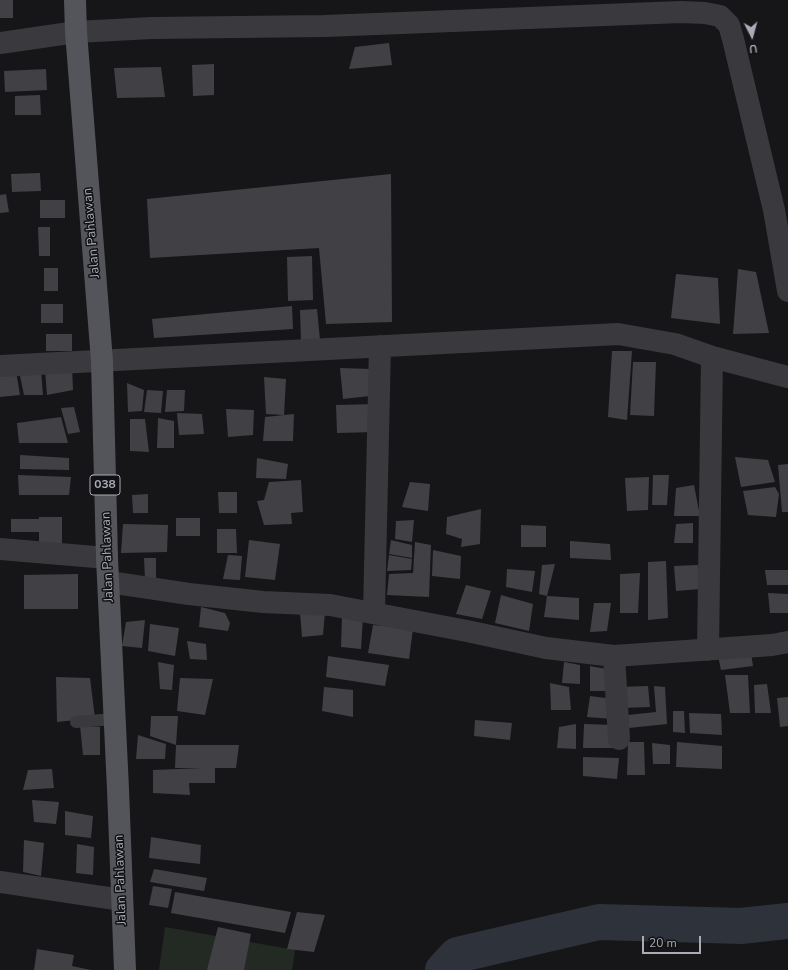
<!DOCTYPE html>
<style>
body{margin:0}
#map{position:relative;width:788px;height:970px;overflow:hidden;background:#161618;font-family:"Nunito Sans",sans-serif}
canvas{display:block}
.north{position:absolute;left:732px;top:16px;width:40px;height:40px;-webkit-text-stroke:3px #111113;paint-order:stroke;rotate:174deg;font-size:11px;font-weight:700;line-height:16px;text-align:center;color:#a9abb7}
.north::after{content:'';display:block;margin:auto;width:14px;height:18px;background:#a9abb7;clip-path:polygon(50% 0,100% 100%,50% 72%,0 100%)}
.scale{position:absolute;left:642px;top:936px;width:59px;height:18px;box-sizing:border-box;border:2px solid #a9abb7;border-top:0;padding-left:5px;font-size:12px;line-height:14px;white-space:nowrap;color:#a9abb7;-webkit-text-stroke:3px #111113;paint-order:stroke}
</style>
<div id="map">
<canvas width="788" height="970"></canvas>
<div class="north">U</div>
<div class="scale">20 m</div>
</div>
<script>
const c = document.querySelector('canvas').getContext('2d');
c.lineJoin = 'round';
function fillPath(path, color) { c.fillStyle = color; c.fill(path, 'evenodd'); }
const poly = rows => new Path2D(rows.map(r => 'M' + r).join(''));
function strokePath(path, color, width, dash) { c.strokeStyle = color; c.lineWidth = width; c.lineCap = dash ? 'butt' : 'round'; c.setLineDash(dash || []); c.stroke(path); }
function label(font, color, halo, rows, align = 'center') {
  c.font = font + ' "Nunito Sans",sans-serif'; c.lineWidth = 3; c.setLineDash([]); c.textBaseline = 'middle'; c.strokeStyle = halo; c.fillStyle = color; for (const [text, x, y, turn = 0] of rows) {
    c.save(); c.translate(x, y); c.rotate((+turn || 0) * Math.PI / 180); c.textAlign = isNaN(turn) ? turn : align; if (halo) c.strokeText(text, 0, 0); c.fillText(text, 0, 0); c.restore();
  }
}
const green = poly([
 [165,927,295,950,292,970,159,970]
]);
const river = poly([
 [443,970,457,955,599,922,741,926,788,921]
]);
const building = poly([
 [0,0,13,0,13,18,0,18],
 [389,43,392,65,349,69,355,47],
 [214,64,214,95,193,96,192,65],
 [161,67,165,97,117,98,114,68],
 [46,69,47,90,5,92,4,71],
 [40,95,41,115,15,115,15,96],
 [40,173,41,191,12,192,11,174],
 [391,174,392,322,326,324,319,248,150,258,147,199],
 [6,194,9,212,0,213,0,195],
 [40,200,65,200,65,218,40,218],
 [38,227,50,227,50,256,39,256],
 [312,256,313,300,288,301,287,257],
 [44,268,58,268,58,291,44,291],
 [738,269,756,272,769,333,733,334],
 [676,274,718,278,720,324,671,318],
 [41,304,63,304,63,323,41,323],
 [292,306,293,329,154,338,152,319],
 [317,309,320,340,301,342,300,310],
 [46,334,72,334,72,351,46,351],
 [612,351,632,351,627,420,608,417],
 [633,362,656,362,654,416,630,415],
 [72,367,73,390,47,395,45,370],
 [340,368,371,369,370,396,343,399],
 [41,370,43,395,24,395,19,371],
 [0,371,16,371,20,395,0,397],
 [264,377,286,379,284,415,266,414],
 [127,383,144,390,142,411,128,412],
 [147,390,163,391,161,413,144,412],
 [167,390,185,390,184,411,165,412],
 [376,404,375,432,337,433,336,405],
 [74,407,80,432,68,434,61,408],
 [226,409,254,410,253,435,228,437],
 [177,413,202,414,204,434,179,435],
 [294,414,293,441,263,441,265,417],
 [61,417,68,443,19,443,17,423],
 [158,418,174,421,174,448,157,448],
 [130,419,145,419,149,452,130,451],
 [20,455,69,458,69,470,20,469],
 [735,457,768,460,775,482,741,487],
 [257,458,288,464,286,479,256,478],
 [788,464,788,512,782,512,778,465],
 [18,475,71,477,69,495,19,495],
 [653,475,669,475,667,505,652,505],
 [649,477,648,510,627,511,625,478],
 [301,480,303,512,291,513,292,524,264,525,257,501,264,500,269,482],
 [410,482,430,484,428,511,402,507],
 [694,485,700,516,674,516,676,488],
 [775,487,779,494,776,517,748,515,743,491],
 [218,492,237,492,237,513,219,513],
 [148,494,148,513,133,513,132,495],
 [481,509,480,544,461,547,462,539,446,534,447,517],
 [39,517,62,517,62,552,39,551,39,532,11,532,11,519,39,519],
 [176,518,200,518,200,536,176,536],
 [414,520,412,542,395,539,396,521],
 [693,523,693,543,674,543,676,524],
 [123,524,168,525,167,552,121,553],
 [521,525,546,526,546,547,521,547],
 [217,529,236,529,237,553,217,553],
 [249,540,280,544,275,580,245,577],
 [391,540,412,545,412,558,389,554],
 [570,541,610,544,611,560,570,558],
 [415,542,431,545,429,597,387,595,389,574,413,573],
 [433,550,461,556,460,579,432,576],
 [228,555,242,556,240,580,223,579],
 [389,555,412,559,411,570,387,571],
 [144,558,156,558,156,579,145,580],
 [666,561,668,618,648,620,648,562],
 [555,564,547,596,539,594,542,565],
 [698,565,701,589,676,591,674,566],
 [507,569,535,571,532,592,506,587],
 [765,570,788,570,788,585,767,585],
 [640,573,638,613,620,613,620,574],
 [78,574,78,609,24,609,24,575],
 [466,585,491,591,482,619,456,614],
 [768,593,788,594,788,613,770,613],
 [501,595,533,604,529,631,495,623],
 [547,596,579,598,579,620,544,617],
 [594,603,611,603,607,631,590,632],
 [201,607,225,613,230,623,228,631,199,627],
 [300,612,325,612,323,635,302,637],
 [342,616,363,616,361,649,341,647],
 [145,620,142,648,122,646,126,622],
 [150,624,179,628,175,656,148,651],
 [373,625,413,629,409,659,368,653],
 [187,641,206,644,207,660,190,659],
 [751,653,753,666,721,670,718,656],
 [328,656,389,665,385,686,326,677],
 [158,662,174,665,172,690,160,689],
 [564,662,580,665,580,684,562,683],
 [590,666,612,670,611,691,590,691],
 [725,675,748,675,750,713,730,713],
 [56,677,90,678,95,718,57,722],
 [180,678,213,679,205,715,177,711],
 [550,683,569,687,571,710,551,710],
 [767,684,771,713,755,713,754,685],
 [648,686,650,707,622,708,620,687],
 [654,686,665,687,667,724,629,728,628,715,656,712],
 [324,687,353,690,353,717,322,711],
 [590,696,613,699,613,719,587,717],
 [788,697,788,726,780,727,777,698],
 [673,711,684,711,685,733,673,732],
 [689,713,721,714,722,735,690,733],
 [151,716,178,716,176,745,150,736],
 [475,720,512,723,510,740,474,736],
 [576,724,576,749,557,748,559,727],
 [584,724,616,725,615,748,583,748],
 [80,726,100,727,100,755,83,755],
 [138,735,166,744,165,759,136,759],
 [628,742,644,742,645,775,627,775],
 [677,742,722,746,722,769,676,767],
 [652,743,670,745,670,764,653,764],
 [176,745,239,745,236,768,215,768,215,783,189,783,190,795,153,793,153,770,202,768,175,768],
 [583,757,619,758,617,779,583,776],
 [52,769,54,788,23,790,28,770],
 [32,800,59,802,56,824,34,822],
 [65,811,93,816,91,838,65,835],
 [151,837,201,845,200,864,149,858],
 [24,840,44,843,41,876,23,872],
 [77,844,94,847,93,875,76,873],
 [154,869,207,878,204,891,150,882],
 [153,886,172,889,168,908,149,905],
 [175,892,291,912,285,933,171,913],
 [297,912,325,915,314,952,287,949],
 [218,927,251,934,244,970,207,970],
 [37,949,74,955,72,966,91,970,34,970]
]);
const lane = poly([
 [76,722,115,719]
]);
const street = poly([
 [0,43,76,32,152,28,325,26,681,12,705,13,720,16,729,25,733,39,774,210,788,291],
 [0,366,618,334,675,344,712,357,788,377],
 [0,549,107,558],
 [109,582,189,594,263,602,330,605,467,631,546,648,614,656,772,645,788,642],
 [374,613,380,346],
 [708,650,712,357],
 [614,656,619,739],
 [0,882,122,900]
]);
const primary = poly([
 [75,0,76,32,102,361,107,558,118,789,125,970]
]);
const shields = [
 [105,485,30]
];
const shieldNames = [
 ["038",105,485]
];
const streetNames = [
 ["Jalan Pahlawan",92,233,-95],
 ["Jalan Pahlawan",108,557,-92],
 ["Jalan Pahlawan",121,880,-92]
];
fillPath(green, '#232a24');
strokePath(river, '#2d323b', 36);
fillPath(building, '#414045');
strokePath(lane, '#3a393e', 12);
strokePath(street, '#3a393e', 22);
strokePath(primary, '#54545b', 22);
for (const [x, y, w] of shields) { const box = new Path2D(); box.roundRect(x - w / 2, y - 10, w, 20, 3); c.fillStyle = '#111113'; c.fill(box); strokePath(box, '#a9abb7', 1); }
label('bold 12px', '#a9abb7', null, shieldNames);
label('13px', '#a9abb7', '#111113', streetNames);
</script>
